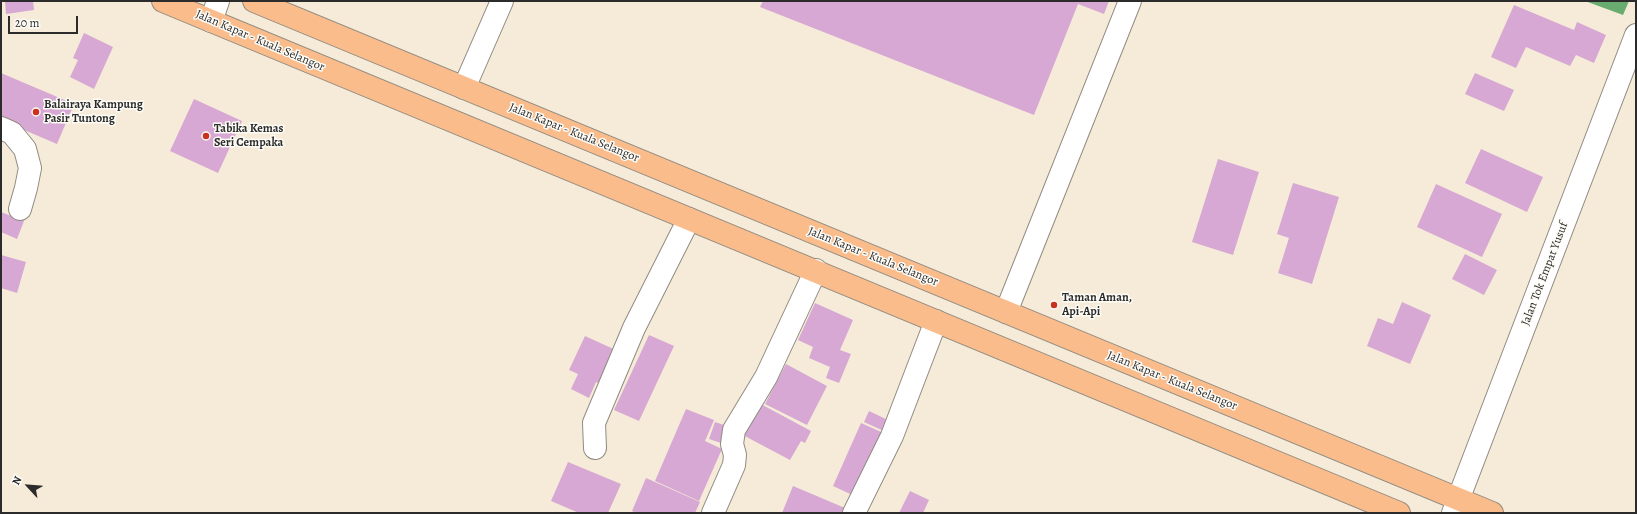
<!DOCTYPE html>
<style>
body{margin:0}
#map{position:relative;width:1637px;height:514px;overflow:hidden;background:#f6ebd8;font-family:Alegreya,serif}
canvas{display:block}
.frame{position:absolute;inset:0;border:2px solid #2b2b2b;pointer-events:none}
.north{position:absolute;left:8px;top:466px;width:40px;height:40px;-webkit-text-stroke:3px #fdfcf7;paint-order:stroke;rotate:296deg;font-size:11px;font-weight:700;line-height:16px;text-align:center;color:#2b2b2b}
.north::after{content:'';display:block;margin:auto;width:14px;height:18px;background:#2b2b2b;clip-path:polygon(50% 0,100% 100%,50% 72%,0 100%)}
.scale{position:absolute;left:8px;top:16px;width:70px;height:18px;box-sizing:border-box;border:2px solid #2b2b2b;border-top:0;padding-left:5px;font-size:12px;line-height:14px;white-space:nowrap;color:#2b2b2b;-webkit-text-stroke:3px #fdfcf7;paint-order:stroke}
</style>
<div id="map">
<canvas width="1637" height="514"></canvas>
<div class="frame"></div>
<div class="north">N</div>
<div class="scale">20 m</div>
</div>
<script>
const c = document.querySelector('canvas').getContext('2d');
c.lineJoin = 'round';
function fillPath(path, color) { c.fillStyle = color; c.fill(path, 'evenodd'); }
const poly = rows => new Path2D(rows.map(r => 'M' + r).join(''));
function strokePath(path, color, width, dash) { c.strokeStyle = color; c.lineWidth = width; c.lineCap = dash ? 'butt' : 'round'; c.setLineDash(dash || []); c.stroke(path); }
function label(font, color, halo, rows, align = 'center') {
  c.font = font + ' Alegreya,serif'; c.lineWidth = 3; c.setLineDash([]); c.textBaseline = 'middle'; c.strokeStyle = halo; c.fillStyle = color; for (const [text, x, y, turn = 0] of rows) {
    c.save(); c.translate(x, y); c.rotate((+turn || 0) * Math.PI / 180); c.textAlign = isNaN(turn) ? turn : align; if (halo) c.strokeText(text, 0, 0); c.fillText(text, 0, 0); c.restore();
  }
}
const forest = poly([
 [1585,1,1629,1,1623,15]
]);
const building = poly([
 [5,1,33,1,34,10,6,14],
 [763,1,1109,1,1104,14,1078,4,1034,115,760,7],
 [1514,5,1574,30,1577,22,1606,35,1594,63,1576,55,1570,66,1526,47,1516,68,1491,57],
 [84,33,113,47,94,89,70,77,78,60,73,58],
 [1,73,74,104,57,144,1,120],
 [1475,73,1514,90,1504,111,1465,94],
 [194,99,242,121,218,173,170,151],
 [1481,149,1543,177,1527,212,1465,183],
 [1218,159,1259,172,1233,255,1192,242],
 [1293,183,1339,197,1312,284,1278,273,1289,238,1277,234],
 [1436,184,1502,214,1482,257,1417,227],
 [1,212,24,221,17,239,1,232],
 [1465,254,1497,270,1484,295,1452,279],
 [1,255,26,262,17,293,1,288],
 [1402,302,1431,315,1410,364,1367,346,1378,318,1393,324],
 [815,303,853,320,840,350,851,354,839,383,826,378,830,367,809,358,813,347,798,340],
 [649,335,674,346,639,421,614,410],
 [585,336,620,352,604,386,596,382,589,398,571,389,578,374,569,370],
 [786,364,827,386,807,425,765,404],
 [757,402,811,431,805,443,801,441,790,460,741,434],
 [686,409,714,420,705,441,722,449,699,501,655,481],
 [869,411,890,421,886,432,864,422],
 [715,422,730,427,724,444,709,439],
 [861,423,890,436,861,499,833,486],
 [568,462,621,484,608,513,579,513,551,501],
 [646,478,700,502,695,513,636,513,632,511],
 [793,486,845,508,843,513,782,513],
 [910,491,929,500,923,513,899,513]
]);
const minor = poly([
 [211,21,218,1],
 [464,88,502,1],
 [1,128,12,133,25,149,30,168,26,188,20,209],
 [1006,312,1130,1],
 [595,448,594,423,634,328,689,219],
 [713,513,734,465,735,455,732,444,734,430,766,377,816,270],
 [854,513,892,436,936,321],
 [1453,513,1636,35]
]);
const highway = poly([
 [163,1,1399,513],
 [254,1,1492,513]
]);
const markers = [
 [36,112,4,"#c8321e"],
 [206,136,4,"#c8321e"],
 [1054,305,4,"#c8321e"]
];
const streetNames = [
 ["Jalan Kapar - Kuala Selangor",260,41,23],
 ["Jalan Kapar - Kuala Selangor",574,133,22],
 ["Jalan Kapar - Kuala Selangor",873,257,22],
 ["Jalan Tok Empat Yusuf",1545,274,-69],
 ["Jalan Kapar - Kuala Selangor",1172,381,22]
];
const poiNames = [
 ["Balairaya Kampung",44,105],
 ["Pasir Tuntong",44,119],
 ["Tabika Kemas",214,129],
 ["Seri Cempaka",214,143],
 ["Taman Aman,",1062,298],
 ["Api-Api",1062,312]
];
fillPath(forest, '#68ac6f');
fillPath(building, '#d6a8d3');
strokePath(minor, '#908b82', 24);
strokePath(highway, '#908b82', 24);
strokePath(minor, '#fff', 22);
strokePath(highway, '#fabc8b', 22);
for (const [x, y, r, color] of markers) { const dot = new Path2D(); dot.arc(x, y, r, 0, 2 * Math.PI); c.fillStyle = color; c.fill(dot); strokePath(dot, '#fdfcf7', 1.5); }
label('12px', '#2b2b2b', '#fdfcf7', streetNames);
label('bold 12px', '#2b2b2b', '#fdfcf7', poiNames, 'left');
</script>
